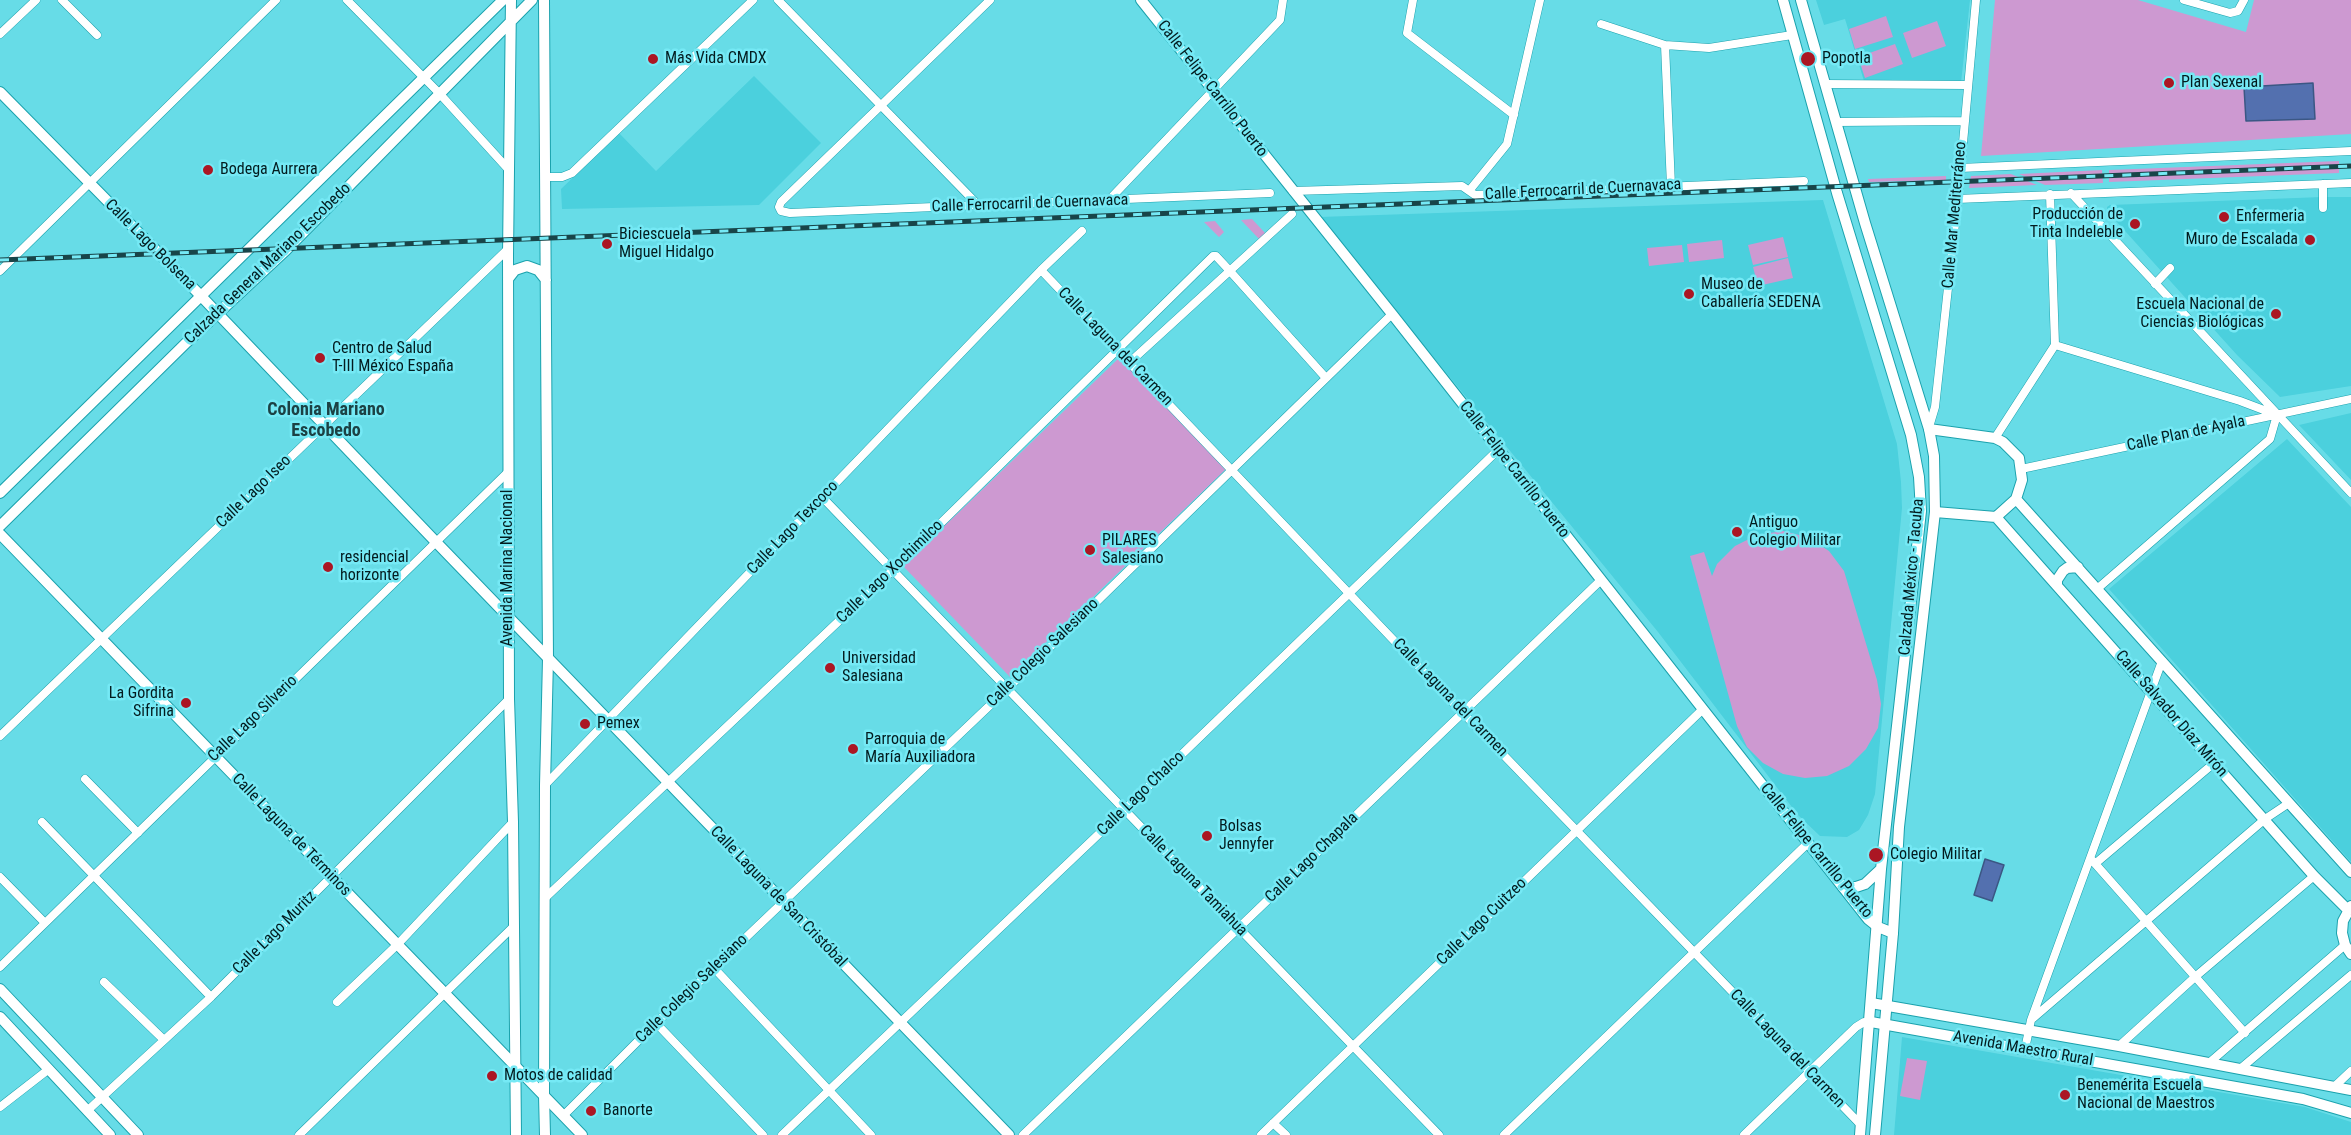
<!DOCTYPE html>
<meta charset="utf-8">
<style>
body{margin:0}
canvas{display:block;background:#67dce7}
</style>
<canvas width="2351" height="1135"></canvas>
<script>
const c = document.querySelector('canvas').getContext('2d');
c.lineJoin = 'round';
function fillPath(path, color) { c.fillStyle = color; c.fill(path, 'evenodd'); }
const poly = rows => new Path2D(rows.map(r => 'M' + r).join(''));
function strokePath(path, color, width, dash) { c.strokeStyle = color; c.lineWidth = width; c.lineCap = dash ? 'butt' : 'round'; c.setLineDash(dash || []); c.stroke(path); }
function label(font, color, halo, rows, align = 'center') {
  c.font = font + ' "Roboto Condensed",sans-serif'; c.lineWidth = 5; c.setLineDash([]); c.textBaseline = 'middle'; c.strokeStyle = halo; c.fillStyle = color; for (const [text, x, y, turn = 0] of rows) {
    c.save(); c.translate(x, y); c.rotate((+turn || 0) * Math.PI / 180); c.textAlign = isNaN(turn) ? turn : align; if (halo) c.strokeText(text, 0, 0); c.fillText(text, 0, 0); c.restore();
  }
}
const built = poly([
 [1816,0,1970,0,1961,83,1864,81,1845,19,1824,25],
 [754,76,821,143,759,205,562,209,561,189,619,133,656,171],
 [2322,197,2351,197,2351,386,2280,397,2237,355,2107,211,2107,207,2110,205],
 [1823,200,1897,444,1901,482,1902,508,1875,794,1868,815,1859,830,1847,837,1820,836,1798,815,1658,632,1319,217],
 [2351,413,2351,480,2299,425],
 [2287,439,2351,507,2351,862,2109,589],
 [1902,1037,2305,1107,2351,1122,2351,1135,1894,1135]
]);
const green = poly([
 [1995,0,2138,0,2246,32,2254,0,2351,0,2351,134,1981,156],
 [1886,16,1893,37,1855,49,1849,29],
 [1937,21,1946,46,1912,58,1903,33],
 [1895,44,1903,64,1865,78,1858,57],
 [2339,161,2339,173,2109,182,2109,170],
 [2102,170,2103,183,2045,185,2019,174],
 [2011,174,2037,185,1969,188,1971,176],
 [1946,176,1946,180,1869,182,1868,179],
 [1252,219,1266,234,1259,239,1241,220],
 [1215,221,1224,232,1219,237,1204,222],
 [1783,237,1788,257,1753,265,1748,245],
 [1722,240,1724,258,1689,262,1687,244],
 [1682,245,1684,262,1649,266,1647,248],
 [1788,258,1793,278,1758,286,1753,267],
 [1119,358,1226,469,1010,677,903,566],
 [1783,531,1807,537,1829,551,1844,571,1877,680,1881,704,1878,728,1866,749,1849,766,1827,776,1805,778,1783,774,1763,763,1747,747,1737,726,1690,556,1704,552,1712,576,1717,564,1735,546,1757,535],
 [1907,1058,1927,1061,1920,1100,1900,1096]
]);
const water = poly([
 [2313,83,2315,119,2246,121,2244,87,2313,83],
 [1985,859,2004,865,1992,901,1974,895,1985,859]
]);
const minor = poly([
 [62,0,97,35],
 [347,0,439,93,509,170],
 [778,0,978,205],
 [990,0,781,202,779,207,781,211,790,213,1270,193],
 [1413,0,1407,33,1514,115],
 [2184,0,2230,13,2238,11,2244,0],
 [1601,24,1665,45,1709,48,1792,35],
 [0,34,36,0],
 [1665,45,1671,186],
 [1825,84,1967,85],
 [1836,122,1964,121],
 [1960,168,2351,151],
 [546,177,562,177,572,173,753,0],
 [2323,184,2323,208],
 [1293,191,1462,186,1475,195,1804,181],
 [1469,191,1507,144,1540,0],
 [2071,193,2351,493],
 [1957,199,2351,183],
 [1109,200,1280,20,1283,0],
 [1041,270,1463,713,1861,1125],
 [0,271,276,0],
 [2155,284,2170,268],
 [2055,345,2240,401,2277,415,2270,439,2097,589],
 [1130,362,1292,214],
 [1929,427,1935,407,1959,187,1976,0],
 [1995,438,2055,345,2050,194],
 [2021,469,2351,399],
 [822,497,1439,1135],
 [0,736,508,249],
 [85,779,138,833],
 [545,785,1041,270,1082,231],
 [42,822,211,997],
 [2091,859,2245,1033],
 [2096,863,2214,763],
 [0,877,45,923],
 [545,898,893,570,1213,256,1216,256,1229,270,1326,378],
 [0,967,508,472],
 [714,968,871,1135],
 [104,982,164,1040],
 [337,1002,398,944,513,822],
 [2032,1019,2265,819,2289,803],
 [656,1023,763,1135],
 [2119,1046,2195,977,2314,876],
 [2025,1049,2031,1020,2162,661],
 [2209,1063,2345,945],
 [2240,1069,2351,975],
 [2334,1087,2351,1071],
 [0,1107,49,1069],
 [87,1111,211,997,509,699],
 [563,1116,656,1023,1007,689,1392,314],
 [1273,1123,1286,1135],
 [299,1135,513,927],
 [782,1135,1124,810,1498,450],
 [1023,1135,1601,580],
 [1261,1135,1703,709],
 [1504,1135,1808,843],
 [1744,1135,1856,1027,1864,1022,1871,1022]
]);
const tertiary = poly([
 [1141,0,1392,314,1868,919,1878,927,1893,933],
 [0,92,201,296,435,541,1009,1135],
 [1929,429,1995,438,2003,442,2019,458,2022,480,2016,499,1996,517,1935,512],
 [2016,499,2351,872],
 [1996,517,2314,876,2348,910],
 [0,534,582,1135],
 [2057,585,2057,580,2063,571,2067,568,2078,567],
 [2351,906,2343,921,2342,933,2345,945,2351,954],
 [0,989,138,1135],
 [1871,1003,2119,1046,2351,1090],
 [0,1017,110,1135],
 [1871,1022,2303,1099,2351,1113]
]);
const secondary = poly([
 [511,0,508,255,509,699,513,822,516,1135],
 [544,0,548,659,545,785,544,1095,545,1135],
 [1783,0,1837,193,1911,435,1919,477,1921,511,1881,869,1860,1135],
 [1801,0,1865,223,1929,429,1934,456,1935,512,1899,827,1893,933,1875,1135],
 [508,279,515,270,527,266,538,270,546,280],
 [0,493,503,0],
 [0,526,187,342,286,250,532,0],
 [1843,887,1856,887,1865,884,1881,869]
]);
const rail = poly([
 [0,260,2351,166]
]);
const markers = [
 [653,59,6,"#ab1623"],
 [1808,59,8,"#ab1623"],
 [2169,83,6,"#ab1623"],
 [208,170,6,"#ab1623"],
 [2224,217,6,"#ab1623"],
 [2135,224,6,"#ab1623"],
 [2310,240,6,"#ab1623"],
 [607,244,6,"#ab1623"],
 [1689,294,6,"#ab1623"],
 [2276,314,6,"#ab1623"],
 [320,358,6,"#ab1623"],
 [1737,532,6,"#ab1623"],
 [1090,550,6,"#ab1623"],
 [328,567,6,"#ab1623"],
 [830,668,6,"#ab1623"],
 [186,703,6,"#ab1623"],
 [585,724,6,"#ab1623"],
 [853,749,6,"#ab1623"],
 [1207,836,6,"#ab1623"],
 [1876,855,8,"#ab1623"],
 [492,1076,6,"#ab1623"],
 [2065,1095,6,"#ab1623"],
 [591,1111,6,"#ab1623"]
];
const poiNames = [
 ["Más Vida CMDX",665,59],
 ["Popotla",1822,59],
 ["Plan Sexenal",2181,83],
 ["Bodega Aurrera",220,170],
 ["Producción de",2123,215,"right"],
 ["Tinta Indeleble",2123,233,"right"],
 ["Enfermeria",2236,217],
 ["Biciescuela",619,235],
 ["Miguel Hidalgo",619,253],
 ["Muro de Escalada",2298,240,"right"],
 ["Museo de",1701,285],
 ["Caballería SEDENA",1701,303],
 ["Escuela Nacional de",2264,305,"right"],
 ["Ciencias Biológicas",2264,323,"right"],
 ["Centro de Salud",332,349],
 ["T-III México España",332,367],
 ["Antiguo",1749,523],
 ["Colegio Militar",1749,541],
 ["PILARES",1102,541],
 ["Salesiano",1102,559],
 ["residencial",340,558],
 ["horizonte",340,576],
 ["Universidad",842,659],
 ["Salesiana",842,677],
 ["La Gordita",174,694,"right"],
 ["Sifrina",174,712,"right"],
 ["Pemex",597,724],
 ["Parroquia de",865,740],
 ["María Auxiliadora",865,758],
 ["Bolsas",1219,827],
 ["Jennyfer",1219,845],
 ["Colegio Militar",1890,855],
 ["Motos de calidad",504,1076],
 ["Benemérita Escuela",2077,1086],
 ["Nacional de Maestros",2077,1104],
 ["Banorte",603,1111]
];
const streetNames = [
 ["Calle Felipe Carrillo Puerto",1212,89,52],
 ["Calle Ferrocarril de Cuernavaca",1583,190,-3],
 ["Calle Ferrocarril de Cuernavaca",1030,204,-2],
 ["Calle Mar Mediterráneo",1955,215,-85],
 ["Calle Lago Bolsena",150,245,45],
 ["Calzada General Mariano Escobedo",268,264,-44],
 ["Calle Laguna del Carmen",1115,347,46],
 ["Calle Plan de Ayala",2186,434,-12],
 ["Calle Felipe Carrillo Puerto",1514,470,52],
 ["Calle Lago Iseo",254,492,-44],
 ["Calle Lago Texcoco",793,528,-46],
 ["Avenida Marina Nacional",508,568,-90],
 ["Calle Lago Xochimilco",890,572,-44],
 ["Calzada México - Tacuba",1912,577,-85],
 ["Calle Colegio Salesiano",1043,653,-44],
 ["Calle Laguna del Carmen",1450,698,46],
 ["Calle Salvador Díaz Mirón",2171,714,49],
 ["Calle Lago Silverio",253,719,-44],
 ["Calle Lago Chalco",1141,794,-44],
 ["Calle Laguna de Términos",291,835,46],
 ["Calle Felipe Carrillo Puerto",1816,851,51],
 ["Calle Lago Chapala",1312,858,-44],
 ["Calle Laguna Tamiahua",1193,881,46],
 ["Calle Laguna de San Cristóbal",778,897,46],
 ["Calle Lago Cuitzeo",1482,922,-44],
 ["Calle Lago Muritz",275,933,-45],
 ["Calle Colegio Salesiano",692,989,-44],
 ["Calle Laguna del Carmen",1787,1049,46],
 ["Avenida Maestro Rural",2023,1049,10]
];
const neighbourhoodNames = [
 ["Colonia Mariano",326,410],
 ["Escobedo",326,431]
];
fillPath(built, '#4bd0dd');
fillPath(green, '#cd99d1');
fillPath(water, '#5370af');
strokePath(water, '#3b5784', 1.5);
strokePath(minor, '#1ba2ad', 9);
strokePath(tertiary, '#1ba2ad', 12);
strokePath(secondary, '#1ba2ad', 12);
strokePath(minor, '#fff', 8);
strokePath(tertiary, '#fff', 10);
strokePath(secondary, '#fff', 10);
strokePath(rail, '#184549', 5);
strokePath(rail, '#75e9f5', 3, [9]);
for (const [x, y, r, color] of markers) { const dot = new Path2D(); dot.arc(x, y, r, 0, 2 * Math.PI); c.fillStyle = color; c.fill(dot); strokePath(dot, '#75e9f5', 2); }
label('16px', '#031c1f', '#75e9f5', poiNames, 'left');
label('16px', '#031c1f', '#75e9f5', streetNames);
label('bold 18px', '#1c4144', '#75e9f5', neighbourhoodNames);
</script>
